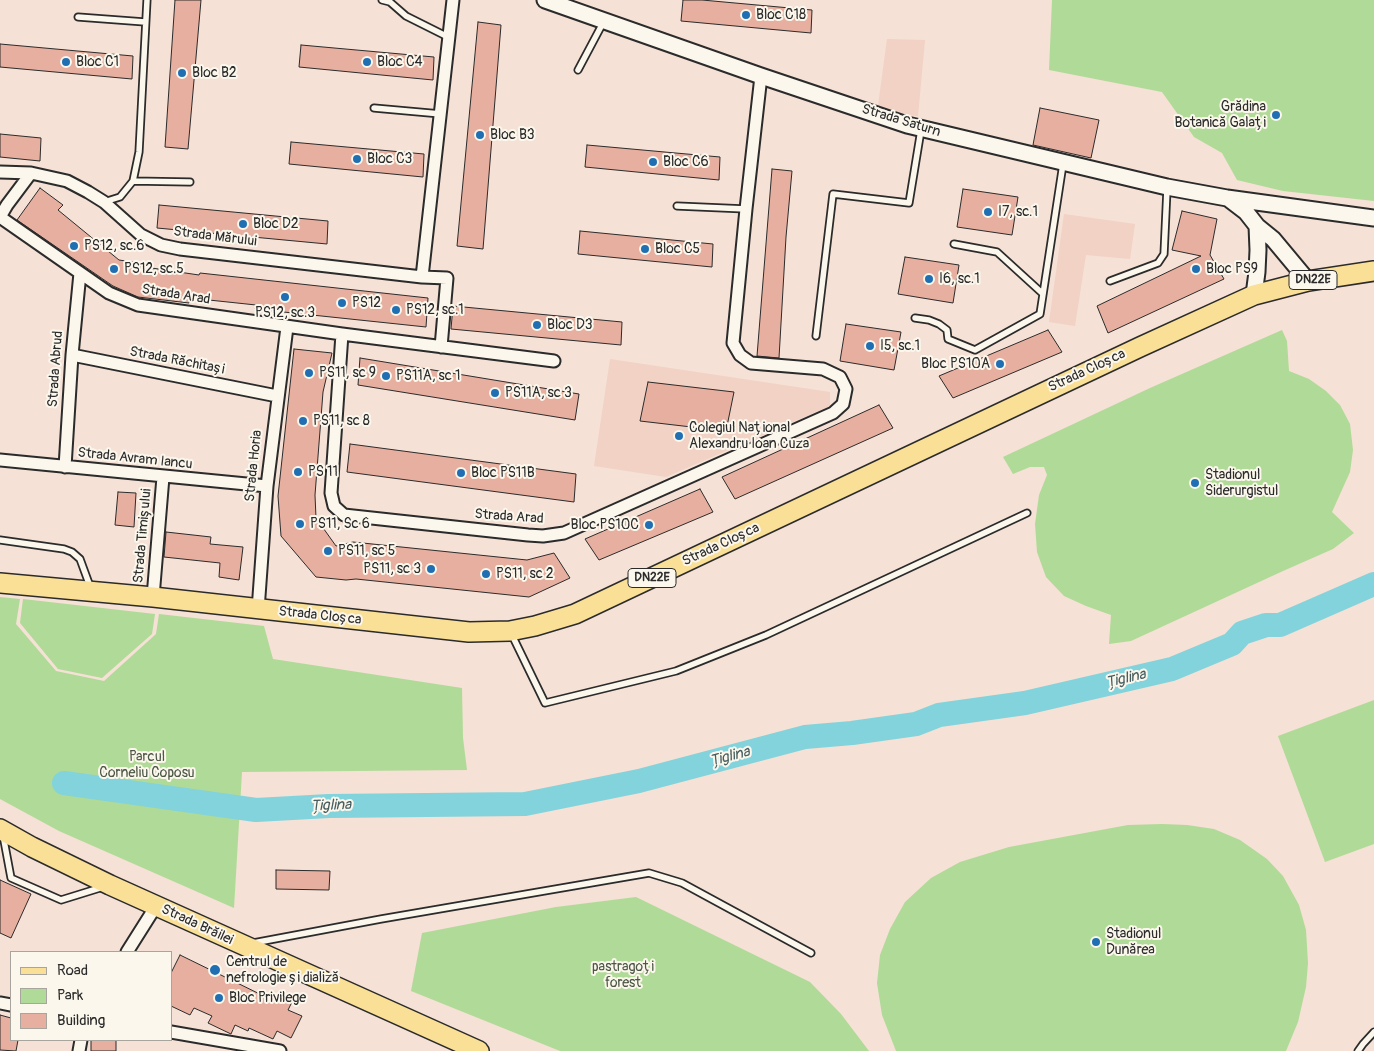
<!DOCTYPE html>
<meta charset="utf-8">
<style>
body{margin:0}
#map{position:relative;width:1374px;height:1051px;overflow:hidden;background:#f5e1d5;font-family:Pangolin,sans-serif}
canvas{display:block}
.legend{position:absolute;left:10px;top:951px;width:162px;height:90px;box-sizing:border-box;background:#fbf7ec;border:1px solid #a8a59f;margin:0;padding:6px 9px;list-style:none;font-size:15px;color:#2b2b2b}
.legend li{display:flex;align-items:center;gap:10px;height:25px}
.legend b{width:25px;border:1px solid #a8a59f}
</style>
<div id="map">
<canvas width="1374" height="1051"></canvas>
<ul class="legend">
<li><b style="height:6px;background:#fadf96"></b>Road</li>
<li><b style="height:14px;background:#b0da97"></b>Park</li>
<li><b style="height:14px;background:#e7af9f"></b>Building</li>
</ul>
</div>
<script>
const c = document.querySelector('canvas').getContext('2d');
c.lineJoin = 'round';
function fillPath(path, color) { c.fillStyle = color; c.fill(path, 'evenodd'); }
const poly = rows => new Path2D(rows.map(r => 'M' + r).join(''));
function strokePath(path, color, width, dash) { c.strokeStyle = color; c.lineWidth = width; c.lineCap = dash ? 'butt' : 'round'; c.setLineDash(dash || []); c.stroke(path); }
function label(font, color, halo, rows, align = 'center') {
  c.font = font + ' Pangolin,sans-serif'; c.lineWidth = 4; c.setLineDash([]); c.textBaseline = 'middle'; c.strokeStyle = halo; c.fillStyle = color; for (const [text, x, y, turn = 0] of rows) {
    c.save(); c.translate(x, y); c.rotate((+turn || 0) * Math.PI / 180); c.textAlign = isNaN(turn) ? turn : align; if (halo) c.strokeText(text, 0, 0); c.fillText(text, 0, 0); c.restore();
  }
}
const built = poly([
 [887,39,925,40,918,116,877,113],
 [1064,214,1135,224,1130,259,1086,255,1075,326,1049,322],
 [610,359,830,392,830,406,666,477,594,466]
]);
const green = poly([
 [1052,0,1374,0,1374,201,1283,191,1237,180,1222,153,1194,137,1162,92,1049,70],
 [1282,330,1287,341,1289,371,1309,379,1326,391,1340,405,1350,424,1353,450,1350,472,1332,512,1354,533,1333,549,1283,571,1131,641,1109,644,1111,615,1086,606,1064,596,1046,577,1037,552,1035,524,1039,495,1047,475,1044,467,1030,467,1013,474,1003,457,1150,388],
 [0,597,20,599,16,624,56,671,104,681,156,634,159,614,264,626,273,659,462,688,463,738,467,770,242,772,234,908,59,831,0,799],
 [23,599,155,614,152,634,102,678,58,669,20,623],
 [1374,700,1374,844,1325,862,1278,736],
 [1162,824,1187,825,1214,829,1240,840,1267,859,1283,876,1299,905,1306,930,1308,963,1306,987,1298,1022,1286,1051,896,1051,882,1015,877,983,880,955,890,929,905,902,931,878,960,862,1009,847,1128,825],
 [636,897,810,982,841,1014,869,1051,560,1051,411,991,422,933,556,907]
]);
const river = poly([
 [64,783,256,810,329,806,525,804,639,781,805,737,852,733,916,724,939,715,1025,703,1172,669,1232,644,1242,633,1266,625,1280,625,1374,584]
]);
const building = poly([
 [175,0,201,0,188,149,165,147,175,0],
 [683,0,702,0,812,10,811,33,681,21,683,0],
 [478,22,501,25,483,249,457,246,478,22],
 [0,44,133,56,132,79,0,67,0,44],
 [301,45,434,57,433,80,299,67,301,45],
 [1040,108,1099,120,1091,158,1033,145,1040,108],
 [0,134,41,138,40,161,0,157,0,134],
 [291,142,424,154,423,177,289,164,291,142],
 [587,145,720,157,719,180,585,167,587,145],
 [772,169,792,171,786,237,779,358,757,356,772,169],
 [40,188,63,205,58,210,119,260,139,263,138,266,199,275,200,273,428,298,426,327,255,309,256,305,190,298,189,303,138,297,113,286,17,220,40,188],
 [963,189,1018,197,1012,235,957,227,963,189],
 [159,205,328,221,327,244,157,228,159,205],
 [1182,211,1217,219,1210,255,1224,279,1108,333,1097,306,1201,256,1172,250,1182,211],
 [580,231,713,244,712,267,578,254,580,231],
 [905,257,959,265,953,303,898,294,905,257],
 [453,306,622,322,621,345,451,329,453,306],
 [846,324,901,332,894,370,840,361,846,324],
 [1048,330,1062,352,953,398,939,376,1048,330],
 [294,349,332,353,323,392,315,495,316,518,336,546,353,542,527,560,554,553,570,578,529,597,356,579,346,580,316,577,281,536,278,496,294,349],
 [360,358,579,394,575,420,358,385,360,358],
 [648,382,734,392,726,431,640,421,648,382],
 [879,405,893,428,735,499,722,477,879,405],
 [350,444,576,474,574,502,347,472,350,444],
 [700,489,713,512,599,560,585,539,700,489],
 [118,492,136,493,134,527,115,525,118,492],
 [166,532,211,537,210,544,243,547,239,580,219,577,220,563,164,557,166,532],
 [276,870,330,871,329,890,276,889,276,870],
 [0,880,31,894,11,938,0,933,0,880],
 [180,955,274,1001,279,992,293,1000,288,1010,302,1016,291,1038,277,1031,273,1039,249,1028,248,1031,235,1025,231,1034,208,1023,212,1016,194,1008,190,1015,171,1006,171,973,180,955],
 [0,1015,11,1018,11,1040,18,1040,16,1051,0,1050,0,1015],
 [91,1040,116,1040,116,1051,91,1051,91,1040]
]);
const service = poly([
 [382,0,390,2,406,16,448,37],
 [78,17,145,22],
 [578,70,604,21],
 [374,108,441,114],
 [133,181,190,182],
 [104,202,120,197,133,181,139,152,147,0],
 [677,206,746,209],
 [954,244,997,252,1042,293],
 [1110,281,1158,263,1164,254,1167,189],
 [915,318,929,320,939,324,947,330,948,339,975,350,1040,314,1063,164],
 [816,336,833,194,909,203,921,130],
 [0,540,64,549,72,552,80,559,91,589],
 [511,633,545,703,676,671,766,635,1027,513],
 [3,835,11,878,61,900,103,887],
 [253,943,381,919,649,873,682,883,811,953],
 [1358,1051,1363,1044,1374,1032]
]);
const minor = poly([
 [0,172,31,173,67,181,88,192,104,202,141,235,161,245,180,249,422,277,447,278,441,347],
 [0,217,109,293,138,305,342,334,554,361],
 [0,217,7,205,31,173],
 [422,277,453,0],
 [342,334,331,493,334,506,344,515,528,535,543,536,564,533,833,413,843,404,846,389,840,377,823,369,751,363,740,355,733,343,746,209,761,76],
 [72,355,277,396],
 [0,460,267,486],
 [65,467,72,355,80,273],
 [153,597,163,477],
 [258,610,267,486,287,327],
 [127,952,156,906],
 [0,1003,11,1005],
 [171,1032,280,1051],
 [79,1051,81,1040]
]);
const tertiary = poly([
 [545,0,761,76,907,125,1167,187,1227,198,1374,218],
 [1229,199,1246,212,1257,226,1273,239,1308,281],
 [1254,295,1257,272,1258,250,1257,226]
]);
const primary = poly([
 [0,583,153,597,469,632,510,631,535,626,575,614,1140,347,1254,295,1308,281,1374,271],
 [0,829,32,847,110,885,479,1051]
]);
const markers = [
 [746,15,5,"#1f6fb2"],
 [66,62,5,"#1f6fb2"],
 [367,62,5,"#1f6fb2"],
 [182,73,5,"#1f6fb2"],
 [1276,115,5,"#1f6fb2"],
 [480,135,5,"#1f6fb2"],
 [357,159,5,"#1f6fb2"],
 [653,162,5,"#1f6fb2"],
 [988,212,5,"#1f6fb2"],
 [243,224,5,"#1f6fb2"],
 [74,246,5,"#1f6fb2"],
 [645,249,5,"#1f6fb2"],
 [114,269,5,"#1f6fb2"],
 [1196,269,5,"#1f6fb2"],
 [929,279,5,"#1f6fb2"],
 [285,297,5,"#1f6fb2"],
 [342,303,5,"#1f6fb2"],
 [396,310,5,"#1f6fb2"],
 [537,325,5,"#1f6fb2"],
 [870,346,5,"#1f6fb2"],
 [1000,364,5,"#1f6fb2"],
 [309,373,5,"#1f6fb2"],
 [386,376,5,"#1f6fb2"],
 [495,393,5,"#1f6fb2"],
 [303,421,5,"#1f6fb2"],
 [679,436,5,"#1f6fb2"],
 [298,472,5,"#1f6fb2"],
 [461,473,5,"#1f6fb2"],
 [1195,483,5,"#1f6fb2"],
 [300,524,5,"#1f6fb2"],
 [649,525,5,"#1f6fb2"],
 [328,551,5,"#1f6fb2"],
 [431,569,5,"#1f6fb2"],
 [486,574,5,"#1f6fb2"],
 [1096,942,5,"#1f6fb2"],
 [215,970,6,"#1f6fb2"],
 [219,998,5,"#1f6fb2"]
];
const shields = [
 [1313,280,48],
 [652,578,48]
];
const shieldNames = [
 ["DN22E",1313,280],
 ["DN22E",652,578]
];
const poiNames = [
 ["Bloc C18",756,15],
 ["Bloc C1",76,62],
 ["Bloc C4",377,62],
 ["Bloc B2",192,73],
 ["Grădina",1266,107,"right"],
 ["Botanică Galați",1266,123,"right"],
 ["Bloc B3",490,135],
 ["Bloc C3",367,159],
 ["Bloc C6",663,162],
 ["I7, sc.1",998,212],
 ["Bloc D2",253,224],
 ["PS12, sc.6",84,246],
 ["Bloc C5",655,249],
 ["PS12, sc.5",124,269],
 ["Bloc PS9",1206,269],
 ["I6, sc.1",939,279],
 ["PS12",352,303],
 ["PS12, sc.1",406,310],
 ["PS12, sc.3",285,313,"center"],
 ["Bloc D3",547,325],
 ["I5, sc.1",880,346],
 ["Bloc PS10A",990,364,"right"],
 ["PS11, sc 9",319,373],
 ["PS11A, sc 1",396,376],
 ["PS11A, sc 3",505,393],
 ["PS11, sc 8",313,421],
 ["Colegiul Național",689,428],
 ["Alexandru Ioan Cuza",689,444],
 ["PS 11",308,472],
 ["Bloc PS11B",471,473],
 ["Stadionul",1205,475],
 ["Siderurgistul",1205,491],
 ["PS11, Sc 6",310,524],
 ["Bloc PS10C",639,525,"right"],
 ["PS11, sc 5",338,551],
 ["PS11, sc 3",421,569,"right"],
 ["PS11, sc 2",496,574],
 ["Stadionul",1106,934],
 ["Dunărea",1106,950],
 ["Centrul de",226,962],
 ["nefrologie și dializă",226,978],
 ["Bloc Privilege",229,998]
];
const streetNames = [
 ["Strada Saturn",901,121,17],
 ["Strada Mărului",215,237,7],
 ["Strada Arad",176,295,9],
 ["Strada Răchitași",177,361,11],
 ["Strada Abrud",56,369,-86],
 ["Strada Cloșca",1087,371,-25],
 ["Strada Avram Iancu",135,459,6],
 ["Strada Horia",254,466,-84],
 ["Strada Arad",509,517,4],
 ["Strada Timișului",143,536,-85],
 ["Strada Cloșca",721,545,-25],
 ["Strada Cloșca",320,616,6],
 ["Strada Brăilei",197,925,25]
];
const parkNames = [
 ["Parcul",147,757],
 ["Corneliu Coposu",147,773],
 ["pastragoți",623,967],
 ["forest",623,983]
];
const waterNames = [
 ["Țiglina",1126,679,-13],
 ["Țiglina",730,757,-15],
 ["Țiglina",331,806,-2]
];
fillPath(built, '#f1d2c5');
fillPath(green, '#b0da97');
strokePath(river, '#82d3db', 24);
fillPath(building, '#e7af9f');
strokePath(building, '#2b2b2b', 1);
strokePath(service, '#2b2b2b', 9);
strokePath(minor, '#2b2b2b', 15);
strokePath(tertiary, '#2b2b2b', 19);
strokePath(primary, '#2b2b2b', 22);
strokePath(service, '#fbf7ec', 5.5);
strokePath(minor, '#fbf7ec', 11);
strokePath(tertiary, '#fbf7ec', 15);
strokePath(primary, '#fadf96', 19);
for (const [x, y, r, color] of markers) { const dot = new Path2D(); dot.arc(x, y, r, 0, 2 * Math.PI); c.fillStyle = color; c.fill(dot); strokePath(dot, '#fbf7ec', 2); }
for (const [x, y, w] of shields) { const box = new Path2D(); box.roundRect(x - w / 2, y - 9.5, w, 19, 4); c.fillStyle = '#fbf7ec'; c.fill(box); strokePath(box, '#2b2b2b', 1); }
label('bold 12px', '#2b2b2b', null, shieldNames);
label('14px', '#2b2b2b', '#fbf7ec', poiNames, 'left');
label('14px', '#2b2b2b', '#fbf7ec', streetNames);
label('14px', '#4c5746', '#fbf7ec', parkNames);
label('italic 15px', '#455d60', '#fbf7ec', waterNames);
</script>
